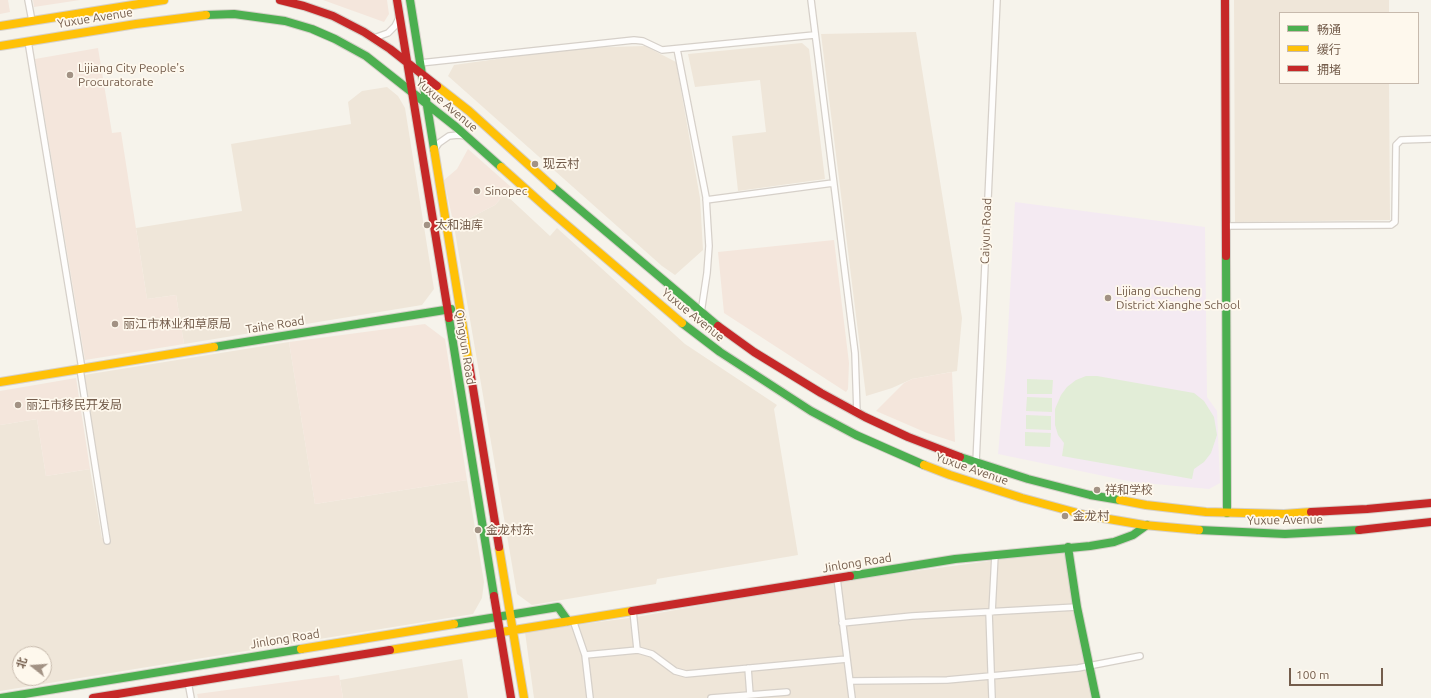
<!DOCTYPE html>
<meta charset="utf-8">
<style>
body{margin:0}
#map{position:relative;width:1431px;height:698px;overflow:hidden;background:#f6f3eb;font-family:Ubuntu,"Noto Sans SC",sans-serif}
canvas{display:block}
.legend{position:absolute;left:1279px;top:12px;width:140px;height:72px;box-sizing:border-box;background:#fef8ed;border:1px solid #c7baad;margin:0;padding:5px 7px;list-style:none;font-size:12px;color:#745d4c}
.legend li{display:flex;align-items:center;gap:8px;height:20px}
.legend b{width:20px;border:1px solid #c7baad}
.north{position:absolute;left:12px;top:646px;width:40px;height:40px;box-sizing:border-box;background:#fef8ed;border:1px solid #c7baad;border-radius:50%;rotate:287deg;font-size:11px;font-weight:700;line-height:16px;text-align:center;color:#745d4c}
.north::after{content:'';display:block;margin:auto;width:14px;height:18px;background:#a29284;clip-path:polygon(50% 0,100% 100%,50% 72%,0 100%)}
.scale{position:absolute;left:1289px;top:668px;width:94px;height:18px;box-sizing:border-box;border:2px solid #745d4c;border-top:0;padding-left:5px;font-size:12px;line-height:14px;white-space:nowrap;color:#745d4c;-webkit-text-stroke:3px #fef8ed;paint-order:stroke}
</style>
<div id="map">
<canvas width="1431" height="698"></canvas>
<ul class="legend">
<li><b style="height:5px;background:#4caf50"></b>畅通</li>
<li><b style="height:5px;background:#ffc107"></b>缓行</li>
<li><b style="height:5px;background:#c62828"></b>拥堵</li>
</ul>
<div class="north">北</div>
<div class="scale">100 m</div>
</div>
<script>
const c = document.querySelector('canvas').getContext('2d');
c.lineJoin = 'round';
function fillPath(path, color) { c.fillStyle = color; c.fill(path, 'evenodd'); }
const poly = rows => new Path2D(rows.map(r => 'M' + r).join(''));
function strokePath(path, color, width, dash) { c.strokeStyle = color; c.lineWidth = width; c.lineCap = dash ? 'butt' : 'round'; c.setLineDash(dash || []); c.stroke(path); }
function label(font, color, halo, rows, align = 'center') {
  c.font = font + ' Ubuntu,"Noto Sans SC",sans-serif'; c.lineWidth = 3.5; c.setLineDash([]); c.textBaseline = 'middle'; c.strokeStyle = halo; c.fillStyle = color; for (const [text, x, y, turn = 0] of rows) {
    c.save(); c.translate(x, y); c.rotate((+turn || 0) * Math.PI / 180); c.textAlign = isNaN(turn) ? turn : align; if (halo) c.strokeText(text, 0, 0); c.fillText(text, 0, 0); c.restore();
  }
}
const residential = poly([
 [1234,0,1389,0,1389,13,1280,13,1280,83,1389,83,1390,220,1235,222],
 [916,32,962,318,957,371,912,379,892,388,866,396,821,34],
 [802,43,809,49,825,179,738,191,732,136,766,132,760,80,695,87,688,54],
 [645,46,676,62,700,198,703,250,675,275,662,266,448,76,454,65,576,48],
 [387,87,398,96,405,108,434,289,422,305,184,344,176,295,147,299,136,228,242,211,231,144,351,124,348,102,362,91],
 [505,194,550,236,557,228,685,344,777,405,774,409,798,555,657,579,656,584,532,605,517,594,454,226,495,205],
 [289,342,315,504,467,480,484,582,482,598,473,614,0,691,0,425,37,419,46,476,90,469,102,538,110,537,84,375],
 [20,654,44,654,44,678,20,678],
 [1065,551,1094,698,534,698,525,632,636,617,833,582],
 [462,659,468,698,343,698,340,680]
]);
const commercial = poly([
 [0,0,8,0,10,12,0,14],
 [33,0,80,0,34,7],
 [323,0,387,0,389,14,384,22],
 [98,48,112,133,121,132,147,299,176,295,184,344,85,360,35,59],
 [468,149,511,187,495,205,454,226,444,180,457,169],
 [834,240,849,363,848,389,846,392,724,313,718,252],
 [425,324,445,339,467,480,315,504,289,342],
 [952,372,955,442,927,433,876,411,904,383,912,379],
 [76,378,90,469,46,476,37,419,0,425,0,391],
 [339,675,343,698,198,698,197,694]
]);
const education = poly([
 [1015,202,1205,227,1207,397,1217,411,1220,483,1209,489,1133,482,998,454,1006,368]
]);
const green = poly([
 [1086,376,1097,376,1194,393,1204,401,1214,417,1217,435,1211,453,1204,462,1194,469,1192,479,1062,456,1064,443,1058,435,1055,425,1055,409,1061,395,1067,387,1076,380],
 [1027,379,1053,380,1052,394,1027,394],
 [1027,397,1052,398,1052,412,1026,411],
 [1026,415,1051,416,1051,430,1026,429],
 [1025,432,1051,433,1050,447,1025,446]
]);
const street = poly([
 [28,0,32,21],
 [811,0,855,353,857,413],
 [374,38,388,33,395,26,399,18],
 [28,41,82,369],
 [677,49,706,197,709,246,707,273,701,313],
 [420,63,634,40,643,41,662,50,814,35],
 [434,150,439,143,449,136,458,135,466,136],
 [706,200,833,183],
 [1226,226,1391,225,1395,222,1396,145,1401,140,1431,139],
 [80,369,107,541],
 [976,463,997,0],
 [837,578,852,698],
 [633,611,637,649],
 [989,612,992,698],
 [992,612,995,555],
 [573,620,585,655,590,698],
 [842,623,912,616,1077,607],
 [585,655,638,650,652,654,675,671,686,674,847,659],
 [748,668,750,695],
 [850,681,947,680,1078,668,1140,656],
 [188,682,191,698],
 [711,698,787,692]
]);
const fast = poly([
 [410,0,434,149],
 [206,15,234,14,285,21,312,29,335,39,366,56,456,127,501,167],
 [552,186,718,326],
 [1226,256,1227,513],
 [449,318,494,596],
 [682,323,720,352,811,411,856,435,924,465],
 [214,347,451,309],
 [960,457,1028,479,1090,495,1120,500],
 [1199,530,1285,534,1359,530],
 [1068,547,1077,607,1096,698],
 [850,576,955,559,1090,546,1114,542,1133,535,1147,525],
 [454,624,558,607,568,621],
 [0,698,301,649]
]);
const slow = poly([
 [0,26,164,0],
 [0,46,136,24,206,15],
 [437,86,469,111,552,186],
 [434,149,469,364],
 [501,167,548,209,682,323],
 [0,382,214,347],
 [924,465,950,475,1022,498,1085,515,1144,525,1199,530],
 [1120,500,1146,505,1206,512,1284,514,1311,512],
 [499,547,524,698],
 [301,649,454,624],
 [390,650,632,611]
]);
const jam = poly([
 [280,0,304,6,333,16,364,32,390,49,437,86],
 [397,0,449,318],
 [1225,0,1226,256],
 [718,326,754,352,821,393,865,417,908,437,960,457],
 [469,364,499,547],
 [1311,512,1367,509,1431,503],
 [1359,530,1431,522],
 [494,596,511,698],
 [632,611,850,576],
 [93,698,390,650]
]);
const markers = [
 [70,75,4,"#a29284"],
 [535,164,4,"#a29284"],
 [477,191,4,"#a29284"],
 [427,225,4,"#a29284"],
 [1108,298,4,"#a29284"],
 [115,324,4,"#a29284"],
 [18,405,4,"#a29284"],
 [1097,490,4,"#a29284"],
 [1065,516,4,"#a29284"],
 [478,530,4,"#a29284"]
];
const streetNames = [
 ["Yuxue Avenue",95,18,-9],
 ["Yuxue Avenue",447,105,40],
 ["Caiyun Road",986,231,-88],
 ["Yuxue Avenue",693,315,39],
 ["Taihe Road",275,325,-9],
 ["Qingyun Road",465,347,81],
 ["Yuxue Avenue",972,469,19],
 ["Yuxue Avenue",1285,520,-1],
 ["Jinlong Road",857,563,-9],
 ["Jinlong Road",285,639,-9]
];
const poiNames = [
 ["Lijiang City People's",78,68],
 ["Procuratorate",78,82],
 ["现云村",543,164],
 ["Sinopec",485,191],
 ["太和油库",435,225],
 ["Lijiang Gucheng",1116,291],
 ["District Xianghe School",1116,305],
 ["丽江市林业和草原局",123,324],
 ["丽江市移民开发局",26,405],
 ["祥和学校",1105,490],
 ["金龙村",1073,516],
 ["金龙村东",486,530]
];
fillPath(residential, '#efe6d9');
fillPath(commercial, '#f4e6dc');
fillPath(education, '#f4eaf2');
fillPath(green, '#e2edd7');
strokePath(street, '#d6d0c9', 8);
strokePath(fast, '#d6d0c9', 10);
strokePath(slow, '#d6d0c9', 10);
strokePath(jam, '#d6d0c9', 10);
strokePath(street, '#fefdfc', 5.5);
strokePath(fast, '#4caf50', 8);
strokePath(slow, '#ffc107', 8);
strokePath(jam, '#c62828', 8);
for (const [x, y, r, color] of markers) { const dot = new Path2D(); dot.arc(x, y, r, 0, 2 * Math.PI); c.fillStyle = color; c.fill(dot); strokePath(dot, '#fef8ed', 1.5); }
label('12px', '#745d4c', '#fef8ed', streetNames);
label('12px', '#745d4c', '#fef8ed', poiNames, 'left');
</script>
